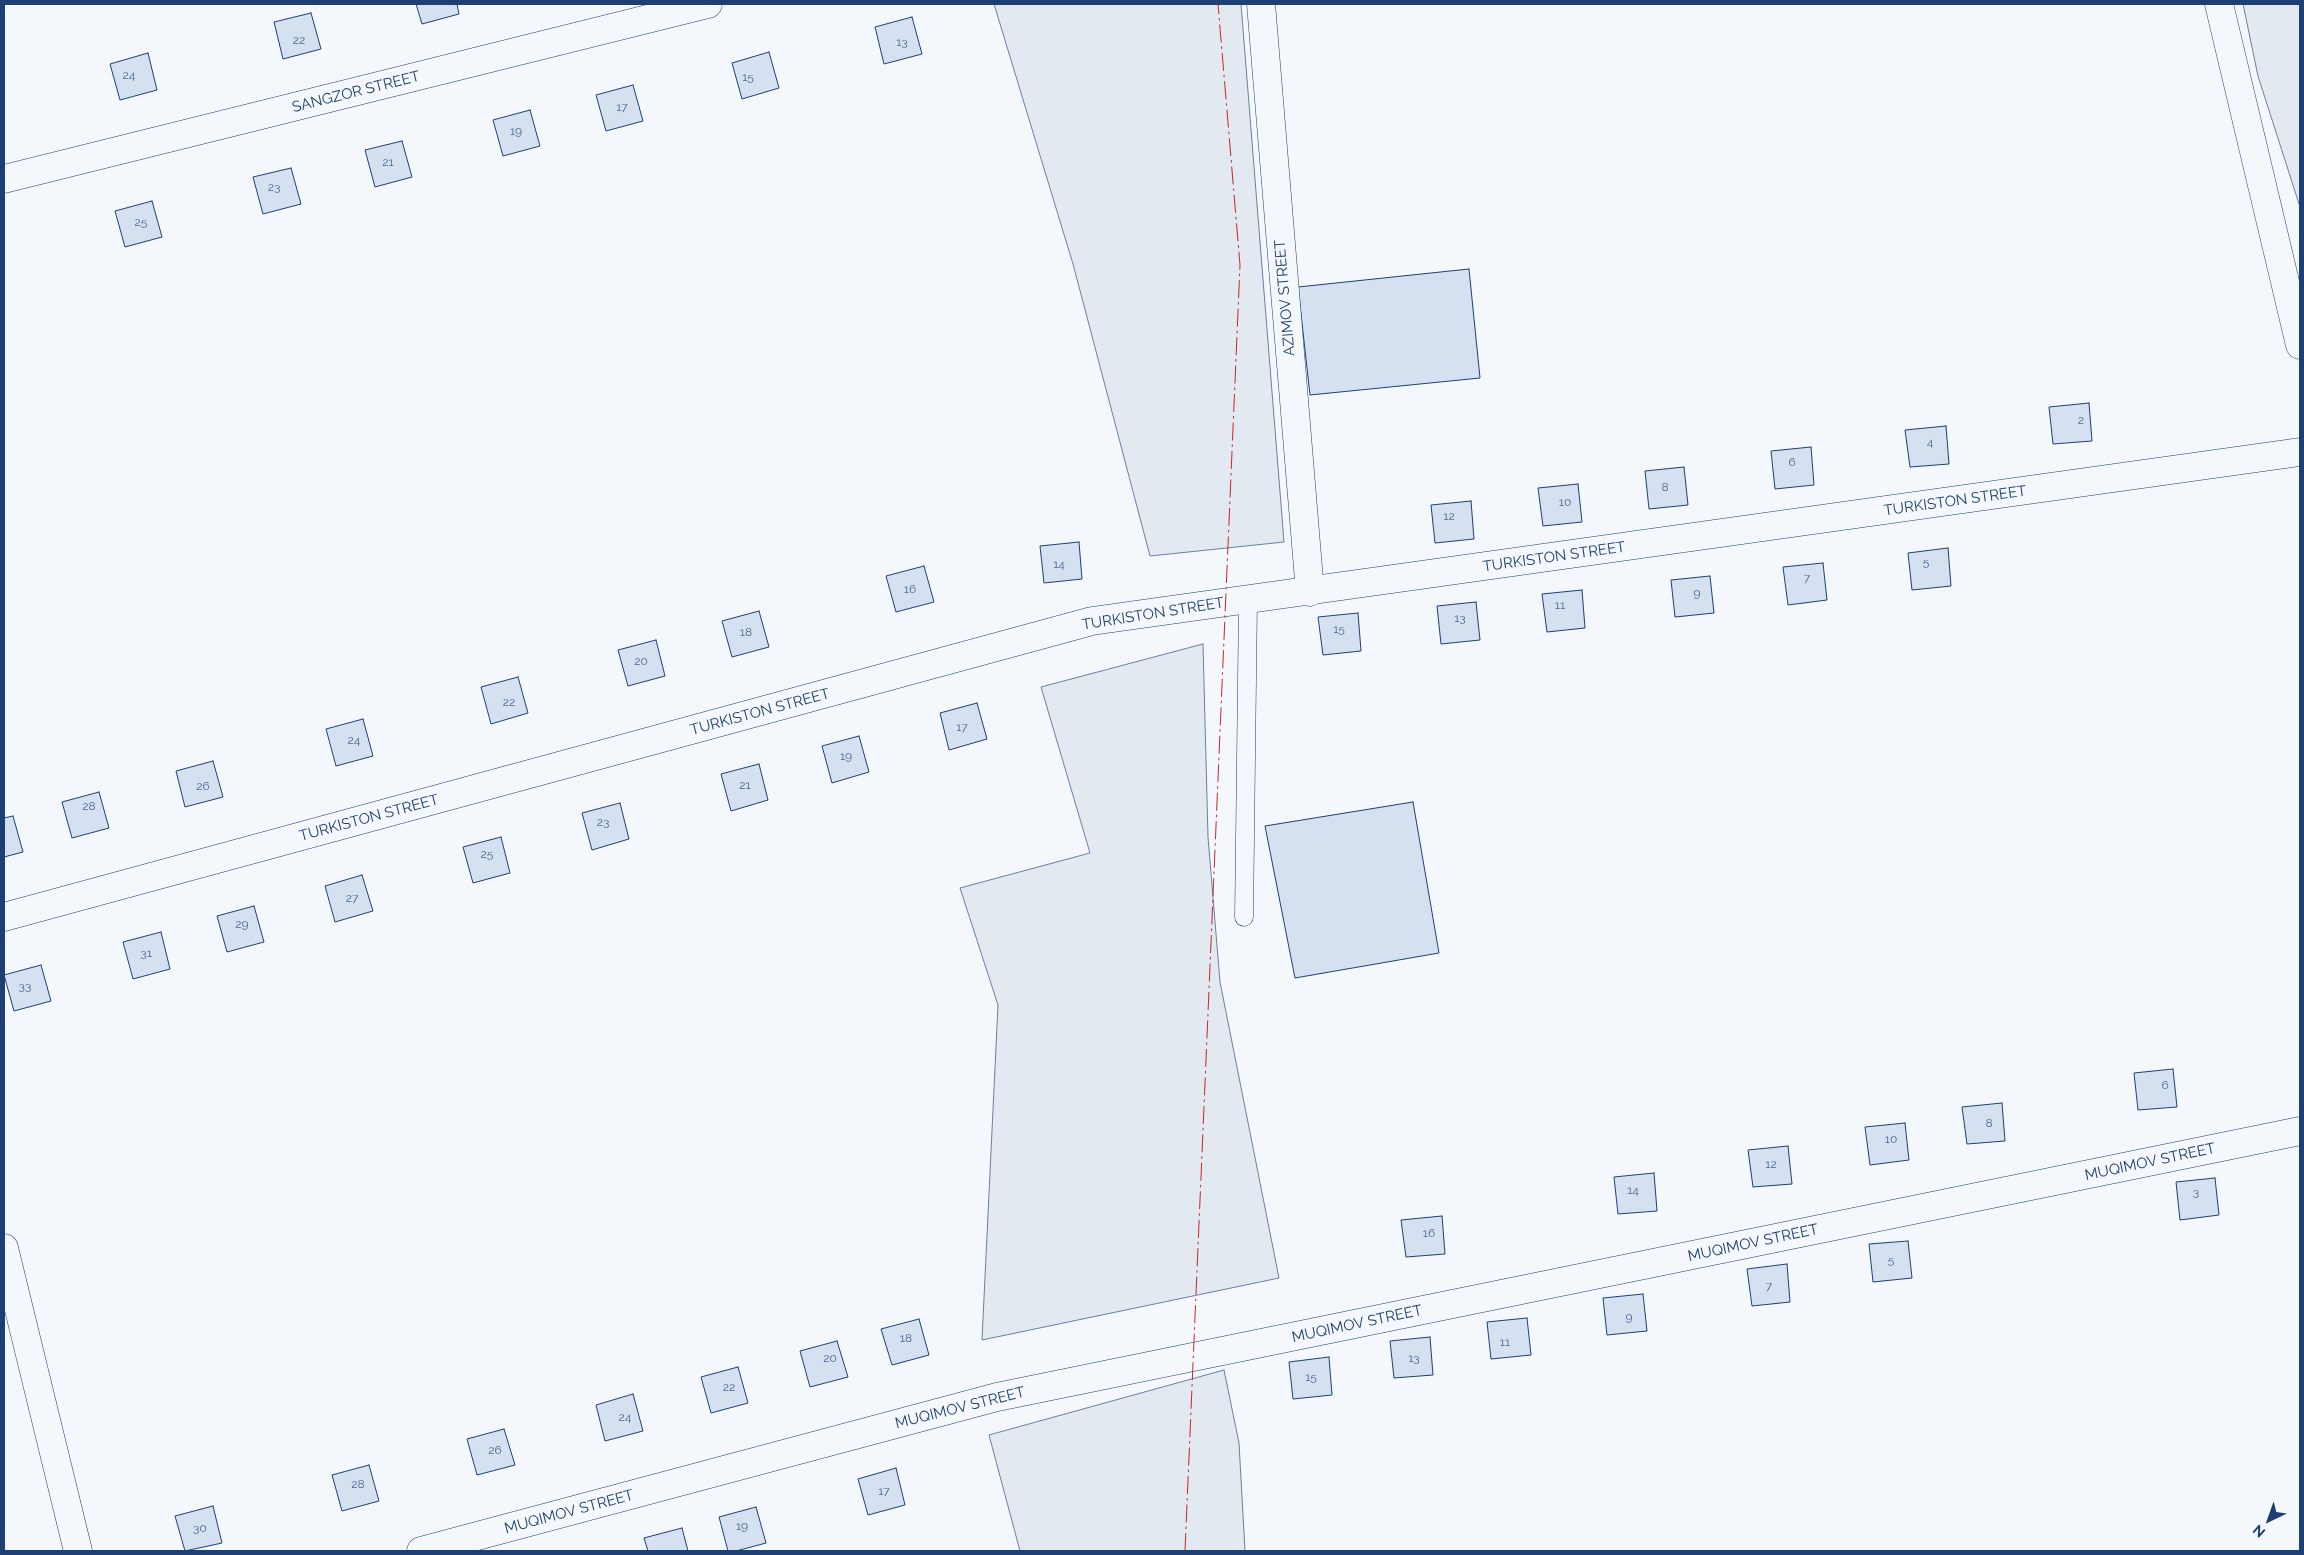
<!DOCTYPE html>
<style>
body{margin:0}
#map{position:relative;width:2304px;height:1555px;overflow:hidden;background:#f4f7fb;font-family:Raleway,sans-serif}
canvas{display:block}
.frame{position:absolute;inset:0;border:5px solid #1d3f73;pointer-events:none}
.north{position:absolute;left:2244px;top:1495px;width:50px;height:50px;-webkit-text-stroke:4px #f4f7fb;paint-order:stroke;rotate:222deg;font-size:14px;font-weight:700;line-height:20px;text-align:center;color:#1d3f73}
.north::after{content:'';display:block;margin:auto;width:18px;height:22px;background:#1d3f73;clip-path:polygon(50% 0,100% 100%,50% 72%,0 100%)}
</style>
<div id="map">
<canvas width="2304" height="1555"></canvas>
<div class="frame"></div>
<div class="north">N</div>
</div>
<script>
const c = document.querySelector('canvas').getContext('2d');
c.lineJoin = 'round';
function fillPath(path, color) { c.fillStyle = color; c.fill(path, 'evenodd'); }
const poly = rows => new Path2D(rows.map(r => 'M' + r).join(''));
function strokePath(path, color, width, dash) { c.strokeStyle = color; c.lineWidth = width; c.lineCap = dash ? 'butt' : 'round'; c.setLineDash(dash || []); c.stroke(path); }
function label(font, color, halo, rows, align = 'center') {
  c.font = font + ' Raleway,sans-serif'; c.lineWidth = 4; c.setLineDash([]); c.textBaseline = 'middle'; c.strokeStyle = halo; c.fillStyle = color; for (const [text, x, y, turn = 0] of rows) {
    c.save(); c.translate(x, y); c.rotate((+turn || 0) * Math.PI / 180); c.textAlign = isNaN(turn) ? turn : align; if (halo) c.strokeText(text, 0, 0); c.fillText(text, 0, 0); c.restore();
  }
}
const green = poly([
 [994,4,1241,4,1284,542,1150,556,1073,264,994,4],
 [2243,4,2300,4,2300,207,2258,76,2243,4],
 [1203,644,1208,837,1220,982,1279,1278,982,1340,998,1005,960,888,1090,853,1041,687,1203,644],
 [1224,1370,1239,1443,1245,1551,1020,1551,989,1435,1224,1370]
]);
const building = poly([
 [416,4,457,4,459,14,422,24,416,4],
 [311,13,321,49,283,59,274,22,311,13],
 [912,17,922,54,884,64,875,27,912,17],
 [769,52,779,88,742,99,732,63,769,52],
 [148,53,157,90,120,100,110,64,148,53],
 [633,85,643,121,606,131,596,95,633,85],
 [530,110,540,146,503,156,493,120,530,110],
 [402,141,412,177,375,187,365,150,402,141],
 [291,168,301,204,263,214,253,177,291,168],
 [152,201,162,237,125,247,115,211,152,201],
 [1469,269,1480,378,1310,395,1298,287,1469,269],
 [2089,403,2092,441,2053,444,2049,407,2089,403],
 [1946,426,1949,464,1910,467,1905,430,1946,426],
 [1811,447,1814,485,1775,489,1771,451,1811,447],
 [1684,467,1688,505,1649,509,1645,471,1684,467],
 [1578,484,1582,522,1543,526,1538,488,1578,484],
 [1471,501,1474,539,1435,543,1431,505,1471,501],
 [1079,542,1082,579,1044,583,1040,546,1079,542],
 [1948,548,1951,586,1912,590,1908,553,1948,548],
 [1823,563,1827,600,1788,605,1783,567,1823,563],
 [924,566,934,602,896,612,886,576,924,566],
 [1710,576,1714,613,1675,617,1671,580,1710,576],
 [1582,590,1585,628,1547,632,1542,594,1582,590],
 [1476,602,1480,640,1441,644,1437,606,1476,602],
 [759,611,769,647,732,657,722,621,759,611],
 [1358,613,1361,651,1323,655,1318,617,1358,613],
 [656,640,665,676,628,686,618,650,656,640],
 [518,677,528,713,491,724,481,687,518,677],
 [977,703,987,739,949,750,940,713,977,703],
 [363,719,373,756,336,766,326,729,363,719],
 [859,736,869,772,832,783,822,746,859,736],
 [213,761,223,797,185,807,176,771,213,761],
 [759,764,768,800,731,811,721,774,759,764],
 [99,792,109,828,72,838,62,802,99,792],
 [1413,802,1439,953,1295,978,1265,826,1413,802],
 [620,803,629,839,592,850,582,813,620,803],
 [13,816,23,852,4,857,4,818,13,816],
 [501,837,510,873,473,883,463,847,501,837],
 [362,875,373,911,335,922,325,886,362,875],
 [254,906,264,942,227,952,217,916,254,906],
 [161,932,170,969,133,979,123,942,161,932],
 [41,965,51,1001,14,1011,4,975,41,965],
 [2173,1069,2177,1107,2138,1110,2134,1073,2173,1069],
 [2002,1103,2005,1141,1967,1144,1962,1107,2002,1103],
 [1905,1123,1909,1160,1870,1165,1865,1127,1905,1123],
 [1788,1146,1792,1184,1753,1187,1748,1150,1788,1146],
 [1654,1173,1657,1211,1618,1214,1614,1177,1654,1173],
 [2215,1178,2219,1215,2180,1220,2176,1182,2215,1178],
 [1442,1216,1445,1254,1406,1257,1401,1220,1442,1216],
 [1908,1241,1912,1278,1873,1282,1869,1244,1908,1241],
 [1787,1264,1790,1302,1752,1306,1747,1269,1787,1264],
 [1643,1294,1647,1331,1607,1335,1603,1298,1643,1294],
 [1527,1318,1531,1355,1491,1359,1487,1322,1527,1318],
 [919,1319,929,1355,892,1365,881,1329,919,1319],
 [1430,1337,1433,1375,1394,1378,1390,1341,1430,1337],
 [837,1341,848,1377,810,1387,800,1351,837,1341],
 [1329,1357,1332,1395,1293,1399,1289,1362,1329,1357],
 [738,1367,748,1403,711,1413,701,1377,738,1367],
 [633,1394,643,1431,605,1441,596,1405,633,1394],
 [504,1429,515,1465,477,1475,467,1439,504,1429],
 [369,1465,379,1501,342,1511,332,1475,369,1465],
 [896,1468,905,1505,868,1515,858,1479,896,1468],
 [213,1506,222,1543,185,1551,175,1516,213,1506],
 [756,1507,766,1543,736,1551,728,1551,719,1517,756,1507],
 [682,1528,688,1551,648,1551,644,1538,682,1528]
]);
const lane = poly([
 [1244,917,1248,600]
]);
const street = poly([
 [1261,4,1310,592],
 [2219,4,2300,345],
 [4,179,708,4],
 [4,917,1092,621,2300,452],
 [4,1248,78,1551],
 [421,1551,997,1397,2300,1131]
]);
const power = poly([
 [1185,1551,1240,265,1218,4]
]);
const numberNames = [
 ["22",299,40],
 ["13",902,42],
 ["24",129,75],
 ["15",748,77],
 ["17",622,107],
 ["19",516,131],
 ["21",388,162],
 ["23",274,187],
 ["25",141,222],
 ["2",2081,420],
 ["4",1930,442],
 ["6",1792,462],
 ["8",1665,487],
 ["10",1565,502],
 ["12",1449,516],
 ["5",1926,562],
 ["14",1059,564],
 ["7",1807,578],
 ["16",910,589],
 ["9",1697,593],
 ["11",1560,605],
 ["13",1460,618],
 ["15",1339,629],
 ["18",746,632],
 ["20",641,661],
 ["22",509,702],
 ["17",962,727],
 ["24",354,740],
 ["19",846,756],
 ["21",745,785],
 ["26",203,786],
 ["28",89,806],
 ["23",603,822],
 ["25",487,854],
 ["27",352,898],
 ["29",242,924],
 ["31",146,953],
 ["33",25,986],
 ["6",2165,1085],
 ["8",1989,1123],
 ["10",1891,1139],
 ["12",1771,1164],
 ["14",1633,1190],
 ["3",2196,1192],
 ["16",1429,1233],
 ["5",1891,1260],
 ["7",1769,1286],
 ["9",1629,1317],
 ["18",906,1338],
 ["11",1505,1342],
 ["20",830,1358],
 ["13",1414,1358],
 ["15",1311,1377],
 ["22",729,1387],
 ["24",625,1417],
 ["26",495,1450],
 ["28",358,1484],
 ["17",884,1491],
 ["19",742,1526],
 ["30",200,1528]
];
const streetNames = [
 ["SANGZOR STREET",356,92,-14],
 ["AZIMOV STREET",1285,298,-95],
 ["TURKISTON STREET",1955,501,-8],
 ["TURKISTON STREET",1554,557,-8],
 ["TURKISTON STREET",1153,614,-9],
 ["TURKISTON STREET",760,712,-15],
 ["TURKISTON STREET",369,818,-15],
 ["MUQIMOV STREET",2150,1162,-12],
 ["MUQIMOV STREET",1753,1243,-12],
 ["MUQIMOV STREET",1357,1324,-12],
 ["MUQIMOV STREET",960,1408,-14],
 ["MUQIMOV STREET",569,1512,-15]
];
fillPath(green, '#e3e9f0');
strokePath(green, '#687fa3', 1);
fillPath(building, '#d5e0f0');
strokePath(building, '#1d3f73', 1);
strokePath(lane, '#1d3f73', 19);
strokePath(street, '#1d3f73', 29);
strokePath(lane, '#f4f7fb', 18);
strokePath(street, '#f4f7fb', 28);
strokePath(power, '#c62828', 1, [18, 4, 2.5, 4]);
label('12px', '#4b6792', null, numberNames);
label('15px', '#1d3f73', '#f4f7fb', streetNames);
</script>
